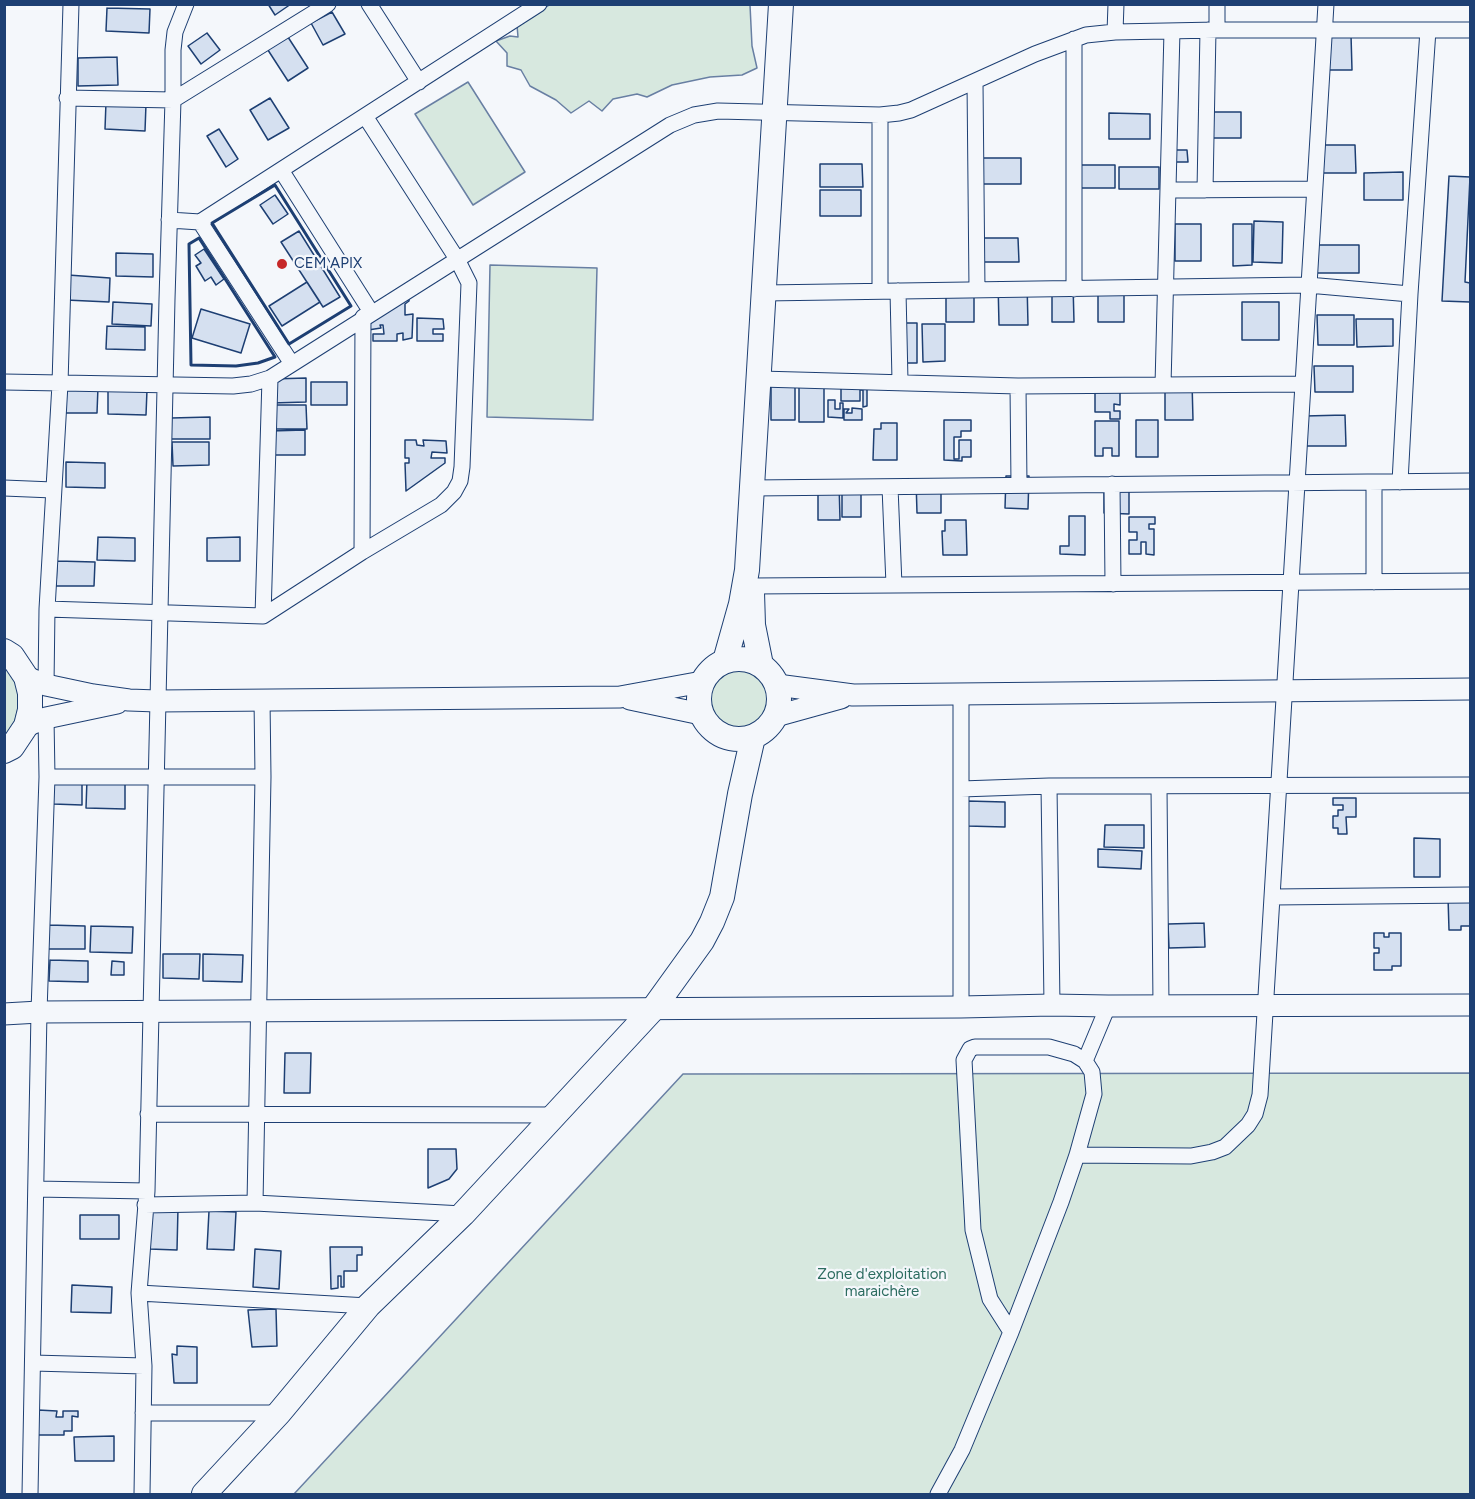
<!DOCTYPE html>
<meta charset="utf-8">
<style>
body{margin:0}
#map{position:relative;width:1475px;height:1499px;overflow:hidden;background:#f4f7fb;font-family:Figtree,sans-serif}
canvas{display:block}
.frame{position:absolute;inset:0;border:6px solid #1d3f73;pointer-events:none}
</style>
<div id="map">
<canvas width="1475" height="1499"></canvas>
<div class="frame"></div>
</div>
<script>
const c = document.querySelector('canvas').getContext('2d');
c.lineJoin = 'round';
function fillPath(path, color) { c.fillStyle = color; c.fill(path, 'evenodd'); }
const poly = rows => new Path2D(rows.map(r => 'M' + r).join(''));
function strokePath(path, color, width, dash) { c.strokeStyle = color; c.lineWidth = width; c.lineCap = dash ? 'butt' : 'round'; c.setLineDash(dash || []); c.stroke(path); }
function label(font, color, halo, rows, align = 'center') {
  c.font = font + ' Figtree,sans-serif'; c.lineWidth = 4.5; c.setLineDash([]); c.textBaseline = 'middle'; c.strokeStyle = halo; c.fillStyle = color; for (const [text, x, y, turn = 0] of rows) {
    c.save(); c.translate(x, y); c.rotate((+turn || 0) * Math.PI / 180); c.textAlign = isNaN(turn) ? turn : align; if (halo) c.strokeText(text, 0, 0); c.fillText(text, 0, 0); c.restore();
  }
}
const green = poly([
 [549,5,750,5,752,46,757,68,742,75,710,77,672,85,647,97,637,94,613,99,602,111,589,101,571,113,556,100,530,86,521,70,507,66,507,53,496,41,510,36,518,37,517,25,549,5],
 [468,82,525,172,473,205,415,114,468,82],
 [490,265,597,268,593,420,487,417,490,265],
 [5,663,16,680,20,701,15,721,5,737,5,663],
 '707 699a32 32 0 1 1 64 0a32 32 0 1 1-64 0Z',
 [1470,1073,1470,1494,294,1494,683,1074,1470,1073]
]);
const building = poly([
 [268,4,291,4,275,15,268,4],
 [107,8,150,9,149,33,106,31,107,8],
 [332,12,345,34,323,45,311,23,332,12],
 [207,33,220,50,201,64,188,46,207,33],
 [286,34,308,68,288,81,266,47,286,34],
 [1324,35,1351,35,1352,70,1324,70,1324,35],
 [117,57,118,85,78,86,78,58,117,57],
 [270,98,289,128,268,140,250,110,270,98],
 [106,102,146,104,145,131,105,129,106,102],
 [1210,112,1241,112,1241,138,1210,138,1210,112],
 [1109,113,1150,114,1150,139,1109,139,1109,113],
 [219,129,238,159,226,167,207,136,219,129],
 [1320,145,1355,145,1356,173,1320,173,1320,145],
 [1176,150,1187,150,1188,162,1176,162,1176,150],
 [980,158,1021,158,1021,184,980,184,980,158],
 [820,164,862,164,863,187,820,187,820,164],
 [1078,165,1115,165,1115,188,1078,188,1078,165],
 [1119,167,1159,167,1159,189,1119,189,1119,167],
 [1403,172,1403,200,1364,200,1364,173,1403,172],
 [1449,176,1470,177,1465,282,1470,283,1470,302,1442,301,1449,176],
 [820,190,861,190,861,216,820,216,820,190],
 [275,195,288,214,273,224,260,205,275,195],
 [1254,221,1283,222,1282,263,1253,262,1254,221],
 [1175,224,1201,224,1201,261,1175,261,1175,224],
 [1233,224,1252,224,1252,265,1233,266,1233,224],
 [299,231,340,297,323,307,281,242,299,231],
 [978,238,1018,238,1019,262,978,262,978,238],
 [1317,245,1359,245,1359,273,1317,273,1317,245],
 [204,249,224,279,216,285,211,277,205,281,196,266,201,263,195,255,204,249],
 [116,253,153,254,153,277,116,276,116,253],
 [68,275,110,278,109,302,66,300,68,275],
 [307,282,320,302,282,326,269,306,307,282],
 [998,282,1027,282,1028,325,999,325,998,282],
 [1098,282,1124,282,1124,322,1098,322,1098,282],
 [946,284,974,284,974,322,946,322,946,284],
 [1052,284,1073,284,1074,322,1052,322,1052,284],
 [409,295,409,301,405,304,405,315,413,314,412,338,403,340,403,333,397,334,397,341,373,341,373,334,384,334,383,325,380,325,381,328,368,330,367,323,371,323,369,319,409,295],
 [113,302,152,304,151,326,112,324,113,302],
 [1242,302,1279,302,1279,340,1242,340,1242,302],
 [201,309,250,324,241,353,192,338,201,309],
 [1317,315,1354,315,1354,345,1318,345,1317,315],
 [417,318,443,319,444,329,433,329,433,334,443,334,443,341,417,341,417,318],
 [1356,319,1393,319,1393,346,1357,347,1356,319],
 [895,323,917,323,917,363,895,363,895,323],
 [922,324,945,324,945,361,923,362,922,324],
 [107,326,145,327,145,350,106,349,107,326],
 [1314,366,1353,366,1353,392,1315,392,1314,366],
 [306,378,306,402,272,403,272,379,306,378],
 [311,382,347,382,347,405,311,405,311,382],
 [1165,382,1192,382,1193,420,1165,420,1165,382],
 [799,384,824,384,824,422,799,422,799,384],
 [1120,384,1120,405,1114,404,1114,411,1120,411,1120,419,1110,419,1110,412,1095,412,1095,386,1120,384],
 [63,386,98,387,97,413,62,413,63,386],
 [771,386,795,386,795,420,771,420,771,386],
 [841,386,867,387,867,406,863,407,863,390,860,390,860,401,841,401,841,386],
 [108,390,147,390,146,415,108,414,108,390],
 [828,400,835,400,835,409,840,409,840,403,843,403,843,418,828,417,828,400],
 [270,405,306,405,307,429,270,429,270,405],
 [852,408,862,409,862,420,844,420,844,409,849,409,846,413,852,413,852,408],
 [1345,415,1346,446,1305,446,1305,416,1345,415],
 [210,417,210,439,171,439,171,418,210,417],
 [944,420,971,420,971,431,961,431,961,437,954,437,954,459,959,459,959,440,971,440,971,457,962,457,962,461,944,460,944,420],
 [1136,420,1158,420,1158,457,1136,457,1136,420],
 [1095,421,1119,421,1119,456,1112,456,1112,448,1103,448,1103,456,1095,456,1095,421],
 [881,423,897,423,897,460,873,460,874,429,881,429,881,423],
 [305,430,305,455,270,455,270,431,305,430],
 [405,440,416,440,417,445,424,446,423,440,446,441,447,453,432,452,431,458,445,458,445,463,406,491,405,463,409,463,409,458,405,458,405,440],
 [172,442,209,442,209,465,173,466,172,442],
 [66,462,105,463,105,488,66,487,66,462],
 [1006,476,1029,476,1028,509,1005,508,1006,476],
 [1104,479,1129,479,1129,514,1104,513,1104,479],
 [916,480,941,480,941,513,917,513,916,480],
 [818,482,839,482,840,520,818,520,818,482],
 [842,483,861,483,861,517,842,517,842,483],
 [1069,516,1085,516,1085,555,1060,554,1060,546,1069,546,1069,516],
 [1129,517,1155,517,1155,524,1149,524,1149,529,1154,529,1154,555,1146,554,1146,542,1141,542,1141,554,1129,554,1129,540,1137,540,1137,532,1129,532,1129,517],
 [945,520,966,520,967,555,943,555,942,531,945,531,945,520],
 [98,537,135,538,135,561,97,560,98,537],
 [240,537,240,561,207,561,207,538,240,537],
 [57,561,95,562,94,586,56,586,57,561],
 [53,779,82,779,82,805,53,804,53,779],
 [87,779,125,780,125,809,86,808,87,779],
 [1333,798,1356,798,1356,817,1346,817,1347,834,1338,834,1338,828,1333,828,1333,816,1338,816,1338,810,1343,810,1343,805,1333,805,1333,798],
 [967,801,1005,802,1005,827,967,826,967,801],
 [1105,825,1144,825,1144,848,1104,847,1105,825],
 [1414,838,1440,839,1440,877,1414,877,1414,838],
 [1098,849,1142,851,1141,869,1098,867,1098,849],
 [1448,897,1470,897,1470,926,1461,926,1461,930,1449,930,1448,897],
 [1204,923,1205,947,1169,948,1168,924,1204,923],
 [48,925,85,926,85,949,47,949,48,925],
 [91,926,133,927,132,953,90,952,91,926],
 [1374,933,1384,933,1384,937,1389,937,1389,933,1401,933,1401,966,1392,966,1392,970,1374,970,1374,953,1379,953,1379,948,1374,948,1374,933],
 [163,954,200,954,199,979,163,978,163,954],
 [203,954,243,955,242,982,203,981,203,954],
 [50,960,88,961,88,982,49,981,50,960],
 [112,961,124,962,124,975,111,975,112,961],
 [285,1053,311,1053,310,1093,284,1093,285,1053],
 [428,1149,456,1149,457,1169,449,1179,428,1188,428,1149],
 [150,1207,178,1208,177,1250,149,1249,150,1207],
 [209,1211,236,1212,234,1250,207,1249,209,1211],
 [80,1215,119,1215,119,1239,80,1239,80,1215],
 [330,1247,362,1247,362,1255,357,1255,357,1271,344,1271,344,1287,341,1287,341,1276,338,1276,338,1288,331,1289,330,1247],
 [255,1249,281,1251,279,1289,253,1287,255,1249],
 [72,1285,112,1287,111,1313,71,1312,72,1285],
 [276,1309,277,1346,252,1347,248,1310,276,1309],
 [177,1346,197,1347,197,1383,174,1383,172,1354,177,1355,177,1346],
 [38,1410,57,1411,56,1417,63,1417,63,1411,78,1411,78,1417,72,1416,72,1431,64,1431,64,1435,38,1435,38,1410],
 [114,1436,114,1461,75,1461,74,1437,114,1436]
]);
const street = poly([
 [369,4,419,82],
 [1217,30,1217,4],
 [1115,32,1116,4],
 [1074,39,1074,289],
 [975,82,977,290],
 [67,98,173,100,328,4],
 [281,170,371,312],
 [1168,190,1314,189],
 [1205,190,1208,30],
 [169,220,200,222,539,4],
 [200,222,292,364],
 [880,291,880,115],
 [898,291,900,381],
 [764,293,1308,285,1410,294],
 [760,379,1018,386,1303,384],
 [4,382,233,386,251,384,270,378,670,125,694,115,718,111,880,115,899,113,911,110,1035,54,1086,35,1115,32,1217,30,1470,30],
 [1163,385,1172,31],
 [1018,386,1019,485],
 [1374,482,1374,582],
 [1400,482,1410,294,1428,30],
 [1112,484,1113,584],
 [890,487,894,585],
 [4,488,53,490],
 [752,488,1470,481],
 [362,552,363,317],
 [752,586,1470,581],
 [47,609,263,616,362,552,441,505,454,492,460,481,462,467,469,283,457,259,365,116],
 [263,616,270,378],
 [46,685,47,609,60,384,71,4],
 [961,695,961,1007],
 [47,777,263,777],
 [1049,786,1052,1005],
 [1159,787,1161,1006],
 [961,789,1049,786,1470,785],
 [1273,897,1470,895],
 [1085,1061,1108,1006],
 [148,1114,554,1115],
 [1077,1155,1191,1156,1212,1152,1225,1147,1248,1125,1255,1114,1260,1095,1326,4],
 [36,1189,147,1191],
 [255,1203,263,777,262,699],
 [145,1205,255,1203,463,1214],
 [139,1293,368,1306],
 [33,1363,144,1366],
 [143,1413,279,1413],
 [30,1494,39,1012,47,777,46,718],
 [142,1494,144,1366,139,1293,147,1191,167,299,173,100,173,50,175,32,186,4],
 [938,1494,962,1450,1011,1332,1061,1202,1077,1155,1094,1094,1092,1072,1085,1061,1074,1054,1049,1047,975,1047,970,1049,964,1060,973,1230,990,1299,1011,1332]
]);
const secondary = poly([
 [26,677,46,685,93,695,129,700,157,701,620,697,702,682],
 [777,685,853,695,1470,689],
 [630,699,701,714],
 [776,716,841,698],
 [26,726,46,718,117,703],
 [4,1014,39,1012,961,1007,1052,1005,1108,1006,1470,1005]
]);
const primary = poly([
 [752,592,753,625,761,665],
 [4,651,12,656,26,677,30,693,30,710,26,726,12,747,4,751],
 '699 699a40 40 0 1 1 80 0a40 40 0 1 1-80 0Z',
 [725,661,741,604,747,570,781,4],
 [204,1494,279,1413,368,1306,463,1214,653,1009,702,941,712,922,722,897,740,794,753,737]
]);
const wall = poly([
 [275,185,351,306,289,344,212,223,275,185],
 [199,238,275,357,258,363,236,366,191,365,189,244,199,238]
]);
const markers = [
 [282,264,6,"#c62828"]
];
const poiNames = [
 ["CEM APIX",294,264]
];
const parkNames = [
 ["Zone d'exploitation",882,1275],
 ["maraichère",882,1292]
];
fillPath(green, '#d7e8df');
strokePath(green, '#687fa3', 1.5);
fillPath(building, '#d5e0f0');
strokePath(building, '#1d3f73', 1.5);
strokePath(street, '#1d3f73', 17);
strokePath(secondary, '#1d3f73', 23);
strokePath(primary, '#1d3f73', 26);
strokePath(street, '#f4f7fb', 15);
strokePath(secondary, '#f4f7fb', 21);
strokePath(primary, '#f4f7fb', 24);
strokePath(wall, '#1d3f73', 3);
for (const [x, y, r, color] of markers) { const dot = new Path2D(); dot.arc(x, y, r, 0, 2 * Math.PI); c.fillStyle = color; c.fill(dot); strokePath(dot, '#f4f7fb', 2); }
label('15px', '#1d3f73', '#f4f7fb', poiNames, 'left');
label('15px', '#2c6c60', '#f4f7fb', parkNames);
</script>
